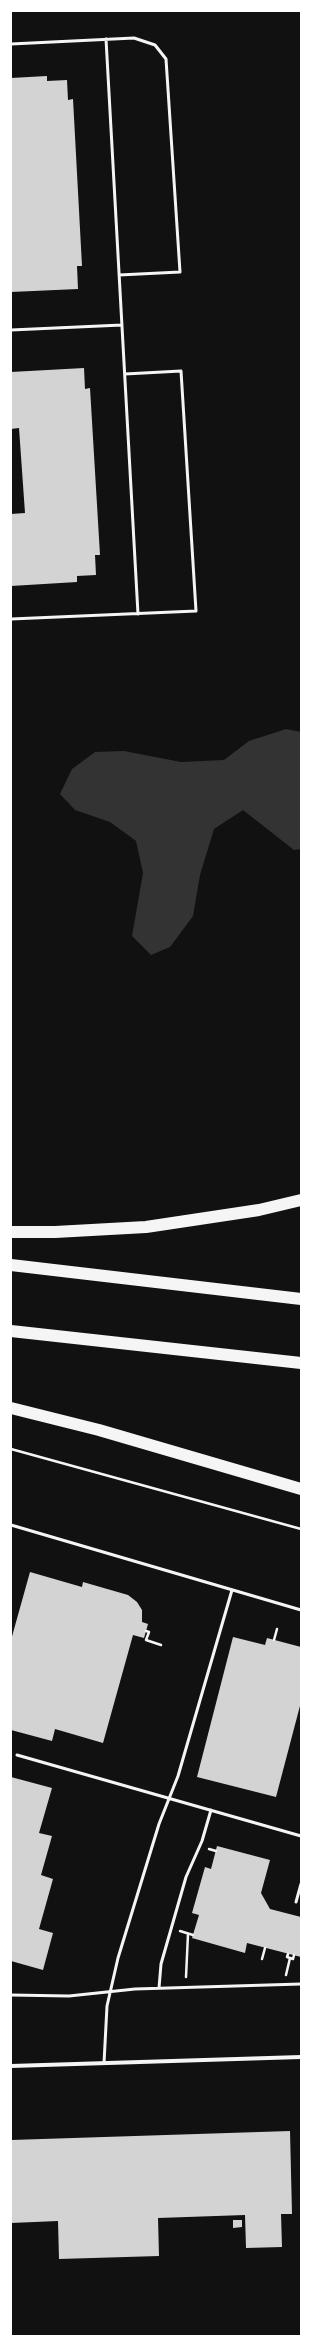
<!DOCTYPE html>
<style>
body{margin:0}
#map{position:relative;width:312px;height:2347px;overflow:hidden;background:#111;font-family:"Fira Sans",sans-serif}
canvas{display:block}
.frame{position:absolute;inset:0;border:12px solid #fff;pointer-events:none}
</style>
<div id="map">
<canvas width="312" height="2347"></canvas>
<div class="frame"></div>
</div>
<script>
const c = document.querySelector('canvas').getContext('2d');
c.lineJoin = 'round';
function fillPath(path, color) { c.fillStyle = color; c.fill(path, 'evenodd'); }
const poly = rows => new Path2D(rows.map(r => 'M' + r).join(''));
function strokePath(path, color, width, dash) { c.strokeStyle = color; c.lineWidth = width; c.lineCap = dash ? 'butt' : 'round'; c.setLineDash(dash || []); c.stroke(path); }
const water = poly([
 [286,729,301,732,301,849,294,850,243,810,214,829,200,875,193,916,170,947,151,955,132,936,143,873,136,841,110,822,75,810,60,794,72,769,95,752,124,751,181,762,224,760,249,741]
]);
const building = poly([
 [47,76,47,81,67,80,68,100,73,99,82,266,77,266,78,289,11,292,11,78],
 [84,368,85,389,90,388,100,555,95,555,96,575,77,576,77,582,11,586,11,514,25,513,19,428,11,429,11,372],
 [30,1572,82,1587,83,1582,128,1595,137,1602,142,1610,142,1622,148,1624,144,1638,133,1635,103,1743,55,1729,52,1741,11,1730,11,1640],
 [233,1637,265,1645,267,1638,301,1647,301,1702,276,1797,197,1777],
 [11,1777,52,1788,39,1833,52,1836,41,1875,53,1879,39,1929,53,1933,43,1970,11,1961],
 [217,1846,270,1860,261,1893,270,1909,301,1917,301,1957,247,1943,245,1953,192,1938,199,1915,192,1913,205,1867,211,1869],
 [290,2131,292,2214,281,2214,282,2247,246,2248,245,2215,158,2218,159,2256,59,2259,58,2221,11,2223,11,2140],
 [233,2220,242,2220,242,2227,233,2228]
]);
const path = poly([
 [11,1449,301,1529],
 [146,1631,149,1632,146,1640,161,1645],
 [274,1640,277,1629],
 [209,1849,216,1851],
 [180,1931,193,1935],
 [288,1954,287,1957,293,1959,294,1955],
 [262,1959,265,1948],
 [286,1975,290,1958],
 [186,1977,188,1934]
]);
const service = poly([
 [106,39,138,614],
 [11,44,134,38,155,45,166,59,180,272,119,275],
 [11,330,122,325],
 [11,619,196,611,181,371,125,374],
 [11,1525,301,1610],
 [17,1755,301,1836],
 [296,1902,301,1884],
 [159,1988,161,1964,186,1877,202,1841,211,1810],
 [11,1995,69,1996,135,1989,301,1984],
 [104,2063,107,2006,118,1958,159,1824,178,1776,232,1590]
]);
const minor = poly([
 [11,2066,301,2057]
]);
const motorway = poly([
 [11,1232,55,1232,146,1227,259,1210,301,1200],
 [11,1265,301,1299],
 [11,1331,301,1363],
 [11,1408,99,1430,301,1489]
]);
fillPath(water, '#333');
fillPath(building, '#d3d3d3');
strokePath(path, '#f5f5f5', 2.5);
strokePath(service, '#f5f5f5', 3);
strokePath(minor, '#f5f5f5', 4);
strokePath(motorway, '#f5f5f5', 12);
</script>
